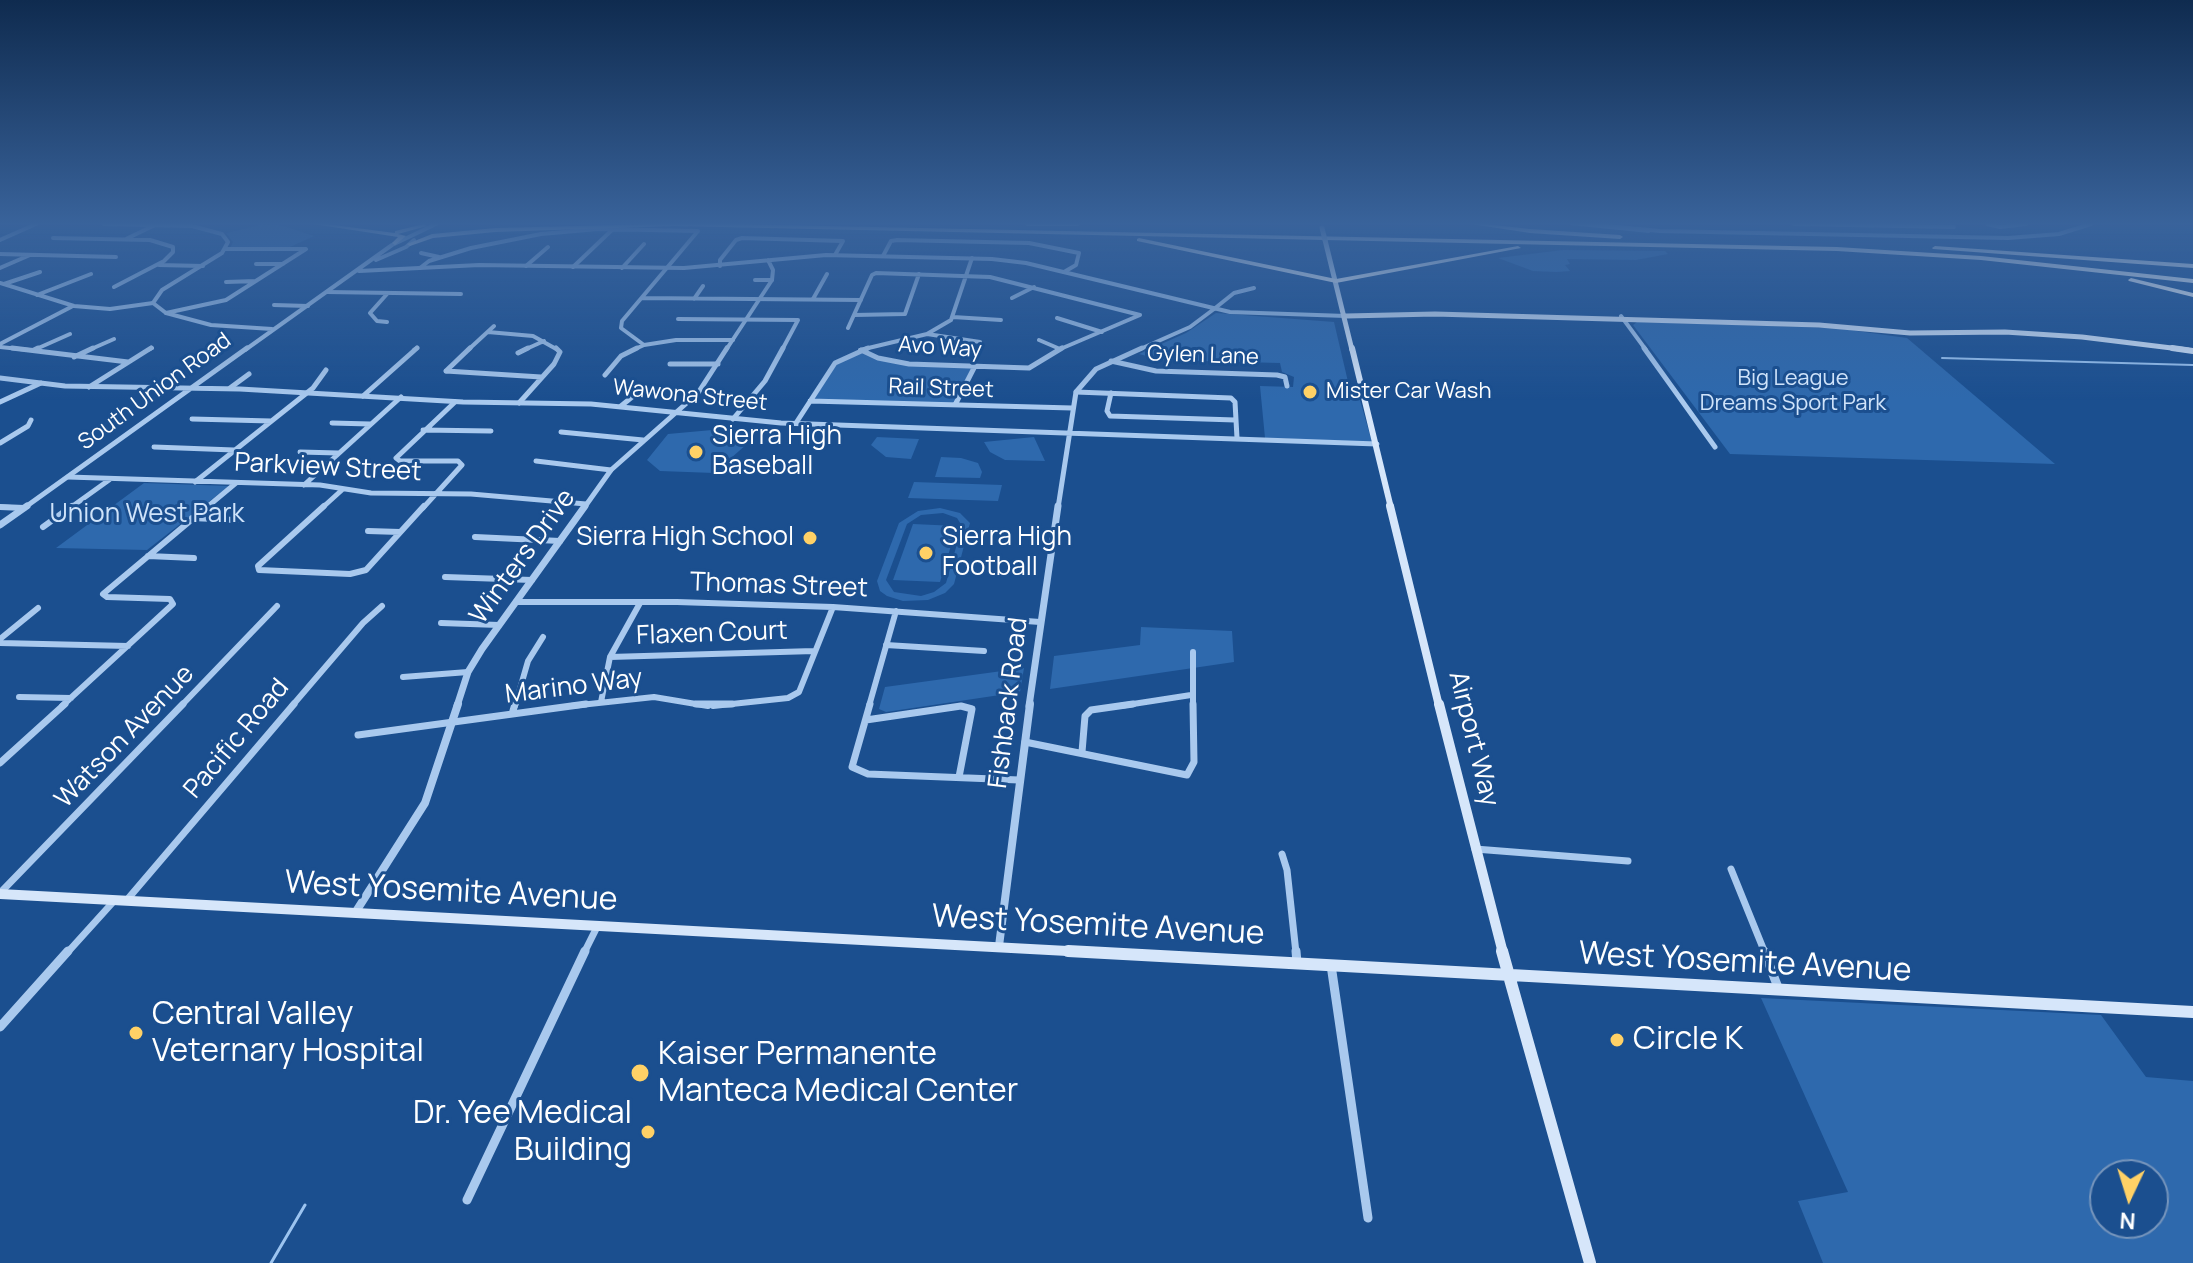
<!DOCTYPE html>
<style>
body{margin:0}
#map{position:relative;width:2193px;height:1263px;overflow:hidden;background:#1b4f8f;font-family:Manrope,sans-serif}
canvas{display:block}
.north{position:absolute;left:2089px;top:1159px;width:80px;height:80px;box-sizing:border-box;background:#1b4f8f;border:2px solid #7695bc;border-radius:50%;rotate:184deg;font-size:22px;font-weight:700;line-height:32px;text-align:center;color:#fff}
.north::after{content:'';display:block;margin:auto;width:28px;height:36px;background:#ffd166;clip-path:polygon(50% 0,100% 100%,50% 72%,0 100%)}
</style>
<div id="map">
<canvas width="2193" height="1263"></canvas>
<div class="north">N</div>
</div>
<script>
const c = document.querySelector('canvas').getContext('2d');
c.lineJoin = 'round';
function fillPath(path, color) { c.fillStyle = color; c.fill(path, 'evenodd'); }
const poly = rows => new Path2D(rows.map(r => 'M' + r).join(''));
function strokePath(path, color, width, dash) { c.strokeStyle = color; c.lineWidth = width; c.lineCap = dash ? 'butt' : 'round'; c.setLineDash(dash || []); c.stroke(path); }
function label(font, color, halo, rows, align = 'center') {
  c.font = font + ' Manrope,sans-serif'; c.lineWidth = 6; c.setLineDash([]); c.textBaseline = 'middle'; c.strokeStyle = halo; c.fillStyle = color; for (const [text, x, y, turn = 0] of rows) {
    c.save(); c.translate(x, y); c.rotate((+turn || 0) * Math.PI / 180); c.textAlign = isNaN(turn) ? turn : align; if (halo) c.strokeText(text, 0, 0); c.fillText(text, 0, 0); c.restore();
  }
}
const green = poly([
 [265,224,283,226,314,236,290,247,230,248,233,242,226,233],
 [1563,250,1665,251,1668,254,1636,260,1567,259,1570,264,1565,265,1570,271,1557,272,1533,271,1498,258],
 [1216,313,1334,322,1349,386,1356,386,1372,442,1265,438,1260,386,1293,387,1294,377,1282,372,1280,363,1162,360,1139,354,1186,333],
 [1637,322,1835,328,1907,338,2055,464,1730,454,1633,325],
 [861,350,889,361,975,366,971,379,955,405,810,401,829,369],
 [723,429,749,429,754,433,747,444,714,473,660,471,647,460,668,434],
 [877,437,919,439,911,459,886,457,871,445],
 [1034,437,1045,461,1005,460,990,452,984,442],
 [941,457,961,458,978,463,982,472,980,478,935,477],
 [914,482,1002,485,998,501,908,498],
 [144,483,229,486,147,550,56,548],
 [940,508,960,513,970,523,954,584,945,593,928,600,903,601,887,596,880,591,877,581,899,523,918,511],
 [943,513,957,518,962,526,946,583,934,592,921,596,894,592,886,580,907,524,921,515],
 [913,524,957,526,940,582,893,580],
 [1141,627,1232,631,1234,662,1050,689,1054,656,1140,645],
 [1024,668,1020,692,886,712,879,709,885,687],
 [1761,998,2101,1015,2146,1077,2193,1081,2193,1263,1823,1263,1798,1201,1848,1192],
 [2105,1175,2153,1175,2153,1223,2105,1223]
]);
const streamFar1 = poly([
 [1570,224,1649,232],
 [1942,358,2193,365]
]);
const stream = poly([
 [271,1263,305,1205]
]);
const minorFar4 = poly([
 [1794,224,1954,227],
 [1987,224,2000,227,2026,224],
 [53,238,150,240,173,247,173,252,164,261,114,287],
 [126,239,155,225],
 [421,253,439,257],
 [0,254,116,257],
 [883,256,891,241,897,240,1029,243,1079,253,1076,265,1064,272],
 [256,264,283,264],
 [159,265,203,266],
 [526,266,548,247],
 [720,266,720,260,736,240,742,238,843,241,835,255],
 [573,267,613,229],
 [0,268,30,255],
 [420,268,429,261,471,248,541,234,598,229,698,231,622,321,621,328,644,345],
 [622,268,644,244],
 [755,280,772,280],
 [226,282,256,281],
 [0,283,74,306,110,309,153,303],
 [4,284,40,272],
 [327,292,461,294],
 [387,294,370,313,377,321,387,322],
 [37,295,91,274],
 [642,298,861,300],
 [1012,298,1034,287],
 [694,299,703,286],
 [813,299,827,274],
 [274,305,308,306],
 [1214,309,1234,293,1254,288],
 [166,313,226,300,306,249,225,249],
 [854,315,905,314,919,274],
 [1621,316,1646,350],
 [953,317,1001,320],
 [1057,318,1102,332],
 [678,319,798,320,782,350],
 [848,328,872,275,876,273,990,277,1140,315,1058,350],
 [488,332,533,336,558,350],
 [927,334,980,342],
 [1039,340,1060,349],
 [0,344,71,307],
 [0,347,29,350],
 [34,350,70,334],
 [89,350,114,339],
 [148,350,152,348],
 [414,350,417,348],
 [468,350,494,326],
 [524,350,544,341],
 [633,350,644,345,676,340,733,340],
 [860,350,927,334,951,320,972,258]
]);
const minorFar3 = poly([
 [12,348,128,362],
 [1644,348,1715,447],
 [34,350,38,348],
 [861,350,878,358,909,364,1029,368,1062,348],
 [518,353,528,348],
 [74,357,93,348],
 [1111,361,1156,371,1277,375,1285,377,1287,386],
 [670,364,718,364],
 [446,371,541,377],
 [446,371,470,348],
 [605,375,621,356,637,348],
 [89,387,151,348],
 [230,388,249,374],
 [1076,392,1231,398,1235,402,1237,438],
 [1111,393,1107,411,1110,416,1235,420],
 [363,396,417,348],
 [810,401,1072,408],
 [0,402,41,383],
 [519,403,554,364,560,352,556,348],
 [955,405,975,366],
 [621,406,637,393],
 [192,419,271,421],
 [733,419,765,381,783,348],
 [332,423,370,424],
 [796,423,835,363,868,348],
 [423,430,491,431],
 [561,432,643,440],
 [0,443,28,426,31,420],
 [154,447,234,450],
 [300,452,338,453],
 [536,461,611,470],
 [68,477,320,485,371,493,471,494,586,504],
 [195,482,313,388,326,370],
 [304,485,401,397],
 [0,507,24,508],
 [70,508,109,480],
 [206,508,236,483],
 [322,508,343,489],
 [423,508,462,465,458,461,400,461,396,458,455,402]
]);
const minorFar2 = poly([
 [324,506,258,566,259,570,350,574,366,570,424,506],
 [0,507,24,508],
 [192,518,236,520],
 [43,527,72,506],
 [368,531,400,532],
 [475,537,560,541],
 [148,556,194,558],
 [445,577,532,580],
 [516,602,677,602,833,607,1040,622],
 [441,623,499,625],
 [0,639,38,608],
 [0,643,128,646],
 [886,645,984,651],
 [1193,652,1193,706],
 [610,657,814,651],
 [403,677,468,672],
 [19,697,71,698],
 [601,702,610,657,640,603],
 [62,706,173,604,170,599,107,597,103,594,208,506],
 [181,706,277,606],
 [292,706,363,623,382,606],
 [515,706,528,661,543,637],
 [571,706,654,697,708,706],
 [713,706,788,698,799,692,833,607],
 [869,706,896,611],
 [1120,706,1191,695]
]);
const minorFar1 = poly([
 [696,704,732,704],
 [870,704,852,767,868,774,1019,780],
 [512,714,515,704],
 [866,720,961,706,972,709,959,777],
 [358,735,586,704],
 [1025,742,1187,775,1194,762,1193,704],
 [1082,752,1085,716,1091,710,1133,704],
 [0,763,65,704],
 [1475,849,1628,861],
 [1282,854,1287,870,1296,953],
 [1731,869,1765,953],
 [0,893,183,704],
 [126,901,294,704],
 [67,953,114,901],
 [584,953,598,925]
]);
const minor = poly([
 [1296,951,1297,963],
 [1764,951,1779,990],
 [1331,965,1368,1218],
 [0,1027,68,951],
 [467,1200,585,951]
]);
const tertiaryFar3 = poly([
 [104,224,192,226,222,234,228,242,222,253,162,290,153,303,166,313,211,325,272,329],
 [1586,224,1660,231,2008,238,2059,234,2091,224],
 [0,240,36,224],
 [376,260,406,247,414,240],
 [359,271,479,265,684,268,826,255,992,259,1026,263,1230,312,1346,316],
 [245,350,392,245,436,224],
 [726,350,772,280,773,270,768,260],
 [1138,350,1190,327,1214,309]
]);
const tertiaryFar2 = poly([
 [0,378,65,386,240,389,463,402,591,404,781,423,1377,444],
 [24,508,247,348],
 [584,508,611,470,698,393,727,348],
 [1058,508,1076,392,1096,369,1142,348]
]);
const tertiaryFar1 = poly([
 [0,525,27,506],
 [457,706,468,672,482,649,585,506],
 [1029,706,1058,506]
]);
const tertiary = poly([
 [355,913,425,803,458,704],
 [999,946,1030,704]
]);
const secondaryFar4 = poly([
 [1325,240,1352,350],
 [1346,316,1435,314,1819,325,1910,333,2005,332,2082,337,2188,350]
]);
const secondaryFar3 = poly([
 [1352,348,1391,508],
 [2172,348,2193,351]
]);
const secondaryFar2 = poly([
 [1390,506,1439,706]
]);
const secondaryFar1 = poly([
 [1439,704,1503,953],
 [0,894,1105,953]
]);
const secondary = poly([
 [1068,951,2193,1012],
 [1502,951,1590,1263]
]);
const motorway = poly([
 [313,224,326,224,395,233,395,231,424,224,427,226,398,234,406,236,395,245,392,243,398,237,313,224],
 [659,224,729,224,1837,247,1981,256,2193,279,2193,283,1981,260,1837,251,674,226,495,232,433,238,410,246,407,244,432,234,495,228,659,224],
 [1024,224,1081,224,1078,226,1027,226,1024,224],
 [1471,224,1485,224,1530,229,1620,235,1623,237,1620,239,1530,233,1471,224],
 [1139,238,1336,279,1518,246,1521,248,1336,283,1137,241,1137,239,1139,238],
 [1935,246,2193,264,2193,268,1933,249,1932,248,1935,246],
 [2131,278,2193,293,2193,297,2129,281,2128,280,2131,278]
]);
const secondaryBridge = poly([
 [1322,228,1325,240]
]);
const markers = [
 [1310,392,8,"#ffd166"],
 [696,452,8,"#ffd166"],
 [810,538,8,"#ffd166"],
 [926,553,8,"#ffd166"],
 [136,1033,8,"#ffd166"],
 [1617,1040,8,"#ffd166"],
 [640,1073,10,"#ffd166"],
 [648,1132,8,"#ffd166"]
];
const farStreetnames = [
 ["Avo Way",940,348,4],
 ["Gylen Lane",1203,356,2],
 ["Rail Street",941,389,2],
 ["South Union Road",155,392,-36],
 ["Wawona Street",690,396,6]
];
const farParknames = [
 ["Big League",1793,379],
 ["Dreams Sport Park",1793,404]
];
const farPoinames = [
 ["Mister Car Wash",1326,392]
];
const poiNames = [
 ["Sierra High",712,437],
 ["Baseball",712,467],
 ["Sierra High School",794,538,"right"],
 ["Sierra High",942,538],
 ["Football",942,568]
];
const streetNames = [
 ["Parkview Street",328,468,3],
 ["Winters Drive",523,557,-54],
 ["Thomas Street",779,586,2],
 ["Flaxen Court",712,634,-2],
 ["Marino Way",574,687,-7],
 ["Fishback Road",1009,703,-83],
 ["Watson Avenue",125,737,-46],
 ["Pacific Road",237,739,-50],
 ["Airport Way",1473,739,76]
];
const parkNames = [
 ["Union West Park",147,515]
];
const nearStreetnames = [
 ["West Yosemite Avenue",451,892,3],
 ["West Yosemite Avenue",1098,926,3],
 ["West Yosemite Avenue",1745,963,3]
];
const nearPoinames = [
 ["Central Valley",152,1015],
 ["Veternary Hospital",152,1052],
 ["Circle K",1633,1040],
 ["Kaiser Permanente",658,1055],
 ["Manteca Medical Center",658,1092],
 ["Dr. Yee Medical",632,1114,"right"],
 ["Building",632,1151,"right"]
];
fillPath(green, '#2e69ad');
strokePath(streamFar1, '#9cc4f0', 2);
strokePath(stream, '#9cc4f0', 3);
strokePath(minorFar4, '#a9c9ee', 4);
strokePath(minorFar3, '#a9c9ee', 5);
strokePath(minorFar2, '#a9c9ee', 6);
strokePath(minorFar1, '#a9c9ee', 7);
strokePath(minor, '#a9c9ee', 9);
strokePath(tertiaryFar3, '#a9c9ee', 4);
strokePath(tertiaryFar2, '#a9c9ee', 5);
strokePath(tertiaryFar1, '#a9c9ee', 7);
strokePath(tertiary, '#a9c9ee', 8);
strokePath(secondaryFar4, '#d6e6fa', 5);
strokePath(secondaryFar3, '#d6e6fa', 6);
strokePath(secondaryFar2, '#d6e6fa', 8);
strokePath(secondaryFar1, '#d6e6fa', 10);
strokePath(secondary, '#d6e6fa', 12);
fillPath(motorway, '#fff');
strokePath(secondaryBridge, '#d6e6fa', 5);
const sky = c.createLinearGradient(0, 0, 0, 400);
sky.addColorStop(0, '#0f2b4f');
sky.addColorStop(0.56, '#39639b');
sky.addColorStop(1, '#39639b00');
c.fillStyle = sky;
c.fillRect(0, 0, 2193, 400);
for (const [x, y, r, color] of markers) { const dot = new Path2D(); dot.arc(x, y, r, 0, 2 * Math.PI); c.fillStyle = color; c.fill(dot); strokePath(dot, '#1b4f8f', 3); }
label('22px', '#fff', '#1b4f8f', farStreetnames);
label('22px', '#cfe3fa', '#1b4f8f', farParknames);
label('22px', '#fff', '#1b4f8f', farPoinames, 'left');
label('26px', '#fff', '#1b4f8f', poiNames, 'left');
label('26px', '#fff', '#1b4f8f', streetNames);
label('26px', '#cfe3fa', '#1b4f8f', parkNames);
label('32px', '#fff', '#1b4f8f', nearStreetnames);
label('32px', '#fff', '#1b4f8f', nearPoinames, 'left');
</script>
